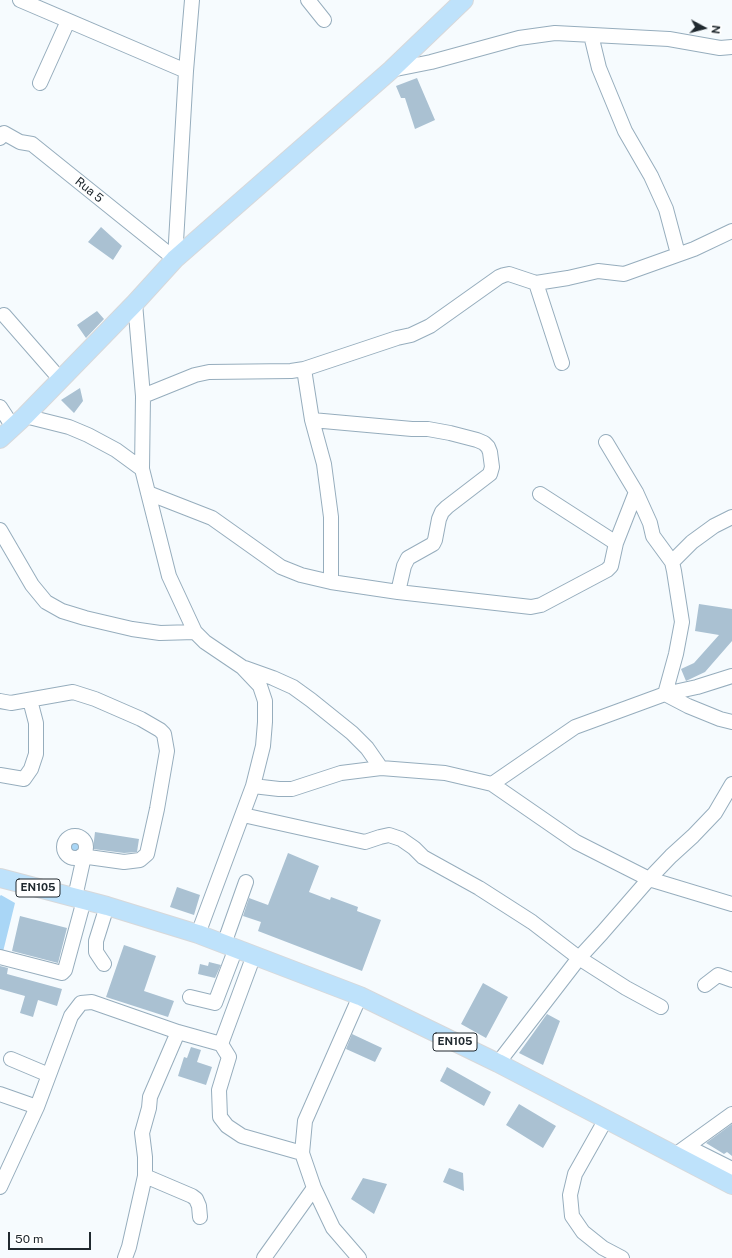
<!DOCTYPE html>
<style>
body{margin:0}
#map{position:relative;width:732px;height:1258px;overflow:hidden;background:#f6fbfe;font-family:"Public Sans",sans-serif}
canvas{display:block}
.north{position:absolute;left:684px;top:8px;width:40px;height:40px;-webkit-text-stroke:3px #fff;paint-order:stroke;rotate:97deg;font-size:11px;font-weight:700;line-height:16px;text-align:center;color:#20292f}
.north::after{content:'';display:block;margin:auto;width:14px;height:18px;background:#20292f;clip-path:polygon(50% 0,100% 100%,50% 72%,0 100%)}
.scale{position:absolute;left:8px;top:1232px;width:83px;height:18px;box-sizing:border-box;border:2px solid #20292f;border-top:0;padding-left:5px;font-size:12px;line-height:14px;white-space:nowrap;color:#20292f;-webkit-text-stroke:3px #fff;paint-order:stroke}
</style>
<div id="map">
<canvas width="732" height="1258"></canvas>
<div class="north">N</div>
<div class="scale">50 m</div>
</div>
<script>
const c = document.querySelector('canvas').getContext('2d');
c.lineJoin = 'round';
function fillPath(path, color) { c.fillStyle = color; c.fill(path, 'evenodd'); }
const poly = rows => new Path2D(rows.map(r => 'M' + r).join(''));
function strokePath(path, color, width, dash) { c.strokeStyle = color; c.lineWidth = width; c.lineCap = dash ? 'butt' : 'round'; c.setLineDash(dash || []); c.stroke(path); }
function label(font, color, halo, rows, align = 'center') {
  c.font = font + ' "Public Sans",sans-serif'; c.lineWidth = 3.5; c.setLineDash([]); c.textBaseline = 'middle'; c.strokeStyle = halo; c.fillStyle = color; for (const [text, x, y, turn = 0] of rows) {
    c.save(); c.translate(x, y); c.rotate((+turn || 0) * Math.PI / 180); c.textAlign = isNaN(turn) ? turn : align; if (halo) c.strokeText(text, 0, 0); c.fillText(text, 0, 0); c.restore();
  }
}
const green = poly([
 '68 847a7 7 0 1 1 14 0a7 7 0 1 1-14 0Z',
 [1,895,15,903,0,964,0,896]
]);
const building = poly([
 [417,78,435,120,415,129,405,98,401,98,396,86],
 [101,227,122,246,113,260,88,242],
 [97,311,104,319,86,338,77,325],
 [80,388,83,401,74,413,61,400],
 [699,604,732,609,732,641,705,672,686,681,681,669,694,663,719,635,695,631],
 [95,832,139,839,137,852,124,853,93,849],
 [288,853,319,866,309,892,330,900,331,897,358,907,357,911,381,920,362,971,258,931,261,922,243,916,249,898,268,905],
 [177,887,200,895,194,915,170,907],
 [20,916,67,928,58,963,12,951],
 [124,945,156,956,144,991,174,1001,168,1017,106,997],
 [209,962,221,965,215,978,198,974,200,964,208,966],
 [0,966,8,968,7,974,62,989,57,1006,38,1000,33,1017,20,1013,25,996,0,989],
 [483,983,508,997,486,1038,461,1024],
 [547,1014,560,1021,543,1065,519,1053],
 [352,1034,382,1048,375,1062,346,1049],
 [191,1047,201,1050,197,1062,212,1067,206,1085,178,1076,184,1057,187,1058],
 [447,1067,491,1092,484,1106,440,1081],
 [519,1104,556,1126,543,1148,506,1125],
 [732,1124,732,1156,727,1152,724,1154,706,1143],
 [449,1168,463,1173,464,1191,443,1182],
 [363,1178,387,1184,374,1214,351,1199]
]);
const minor = poly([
 [20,0,186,71],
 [308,0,324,20],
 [591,35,599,68,625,131,651,176,666,209,678,254],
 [391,70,431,62,519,38,555,33,669,39,720,48,732,47],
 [40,83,68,21],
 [0,138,4,133,20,142,32,144,175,259],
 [175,259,186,71,192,0],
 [536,283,562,363],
 [135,303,143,396,142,469,169,576,195,632,205,642,242,667,260,686,265,701,265,722,263,746,253,786,198,934],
 [4,315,60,379],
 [304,369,312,420,324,464,331,517,331,582],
 [143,396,195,375,209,372,291,371,304,369,397,338,411,335,430,326,499,277,504,275,509,274,536,283,568,278,598,271,624,274,694,249,732,231],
 [0,407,13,427],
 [25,416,69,427,88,435,116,450,142,469],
 [312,420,412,429,428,429,450,433,477,440,484,443,488,447,490,452,492,467,490,474,447,507,442,512,439,519,435,540,433,544,408,558,404,566,398,592],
 [606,442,636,492,650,523,653,536,672,562,674,571,682,622,676,654,665,694,688,706,720,719,732,722],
 [148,493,212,518,281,567,301,575,331,582,398,592,531,607,541,605,607,570,611,566,616,543,636,492],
 [540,494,616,543],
 [0,530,32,585,46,602,62,611,85,618,132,629,160,633,195,632],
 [672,562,692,542,714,526,732,517],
 [245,668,273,678,293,687,311,700,352,733,367,748,381,768],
 [0,701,11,703,73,692,95,699,141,719,160,730,164,734,167,751,157,809,147,854,140,860,124,862,81,856,83,861,75,897],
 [0,775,24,779,31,769,36,754,36,723,30,700],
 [492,784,576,842,649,879,732,904],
 [253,786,279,789,292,789,341,773,381,768,445,773,492,784,575,727,665,694,697,687,732,676],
 [243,815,365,842,380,837,389,835,401,839,414,848,423,857,479,888,532,922,579,958,626,988,661,1007],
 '64 847a11 11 0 1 1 22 0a11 11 0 1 1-22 0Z',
 [224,944,246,882],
 [254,955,221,1044,229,1057,219,1090,220,1117,227,1126,242,1136,302,1153],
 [0,957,62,973,65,970,84,900],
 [104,964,96,952,96,941,107,906],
 [705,985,718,975,732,980],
 [190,997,215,1003,236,948],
 [11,1059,49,1075],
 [498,1063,579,958,602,933,649,879,671,856,693,836,715,813,732,784],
 [0,1094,37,1107],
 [606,1119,575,1174,570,1195,572,1216,583,1232,603,1248,622,1258],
 [688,1147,732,1169],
 [675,1155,732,1114],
 [145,1176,192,1196,196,1199,199,1206,200,1217],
 [0,1187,37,1107,71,1016,81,1003,92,1002,178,1032,221,1044],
 [125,1258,129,1247,145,1176,145,1157,142,1133,149,1108,150,1097,178,1032],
 [264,1258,314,1188],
 [359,1258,333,1228,314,1188,302,1153,305,1121,360,996]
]);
const major = poly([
 [0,439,25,416,135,303,175,259,391,70,464,0],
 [0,878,107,906,198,934,360,996,498,1063,732,1185]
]);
const shields = [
 [38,888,44],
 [455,1042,44]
];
const shieldNames = [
 ["EN105",38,888],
 ["EN105",455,1042]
];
const streetNames = [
 ["Rua 5",89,190,39]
];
fillPath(green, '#a9d6f6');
fillPath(building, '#aac1d2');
strokePath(minor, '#96adbd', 16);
strokePath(major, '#d7d8da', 20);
strokePath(minor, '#fff', 14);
strokePath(major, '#bee2fb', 18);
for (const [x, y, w] of shields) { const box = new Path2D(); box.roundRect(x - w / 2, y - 9, w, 18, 3); c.fillStyle = '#fff'; c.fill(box); strokePath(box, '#20292f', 1); }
label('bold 11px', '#20292f', null, shieldNames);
label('12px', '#20292f', '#fff', streetNames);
</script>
